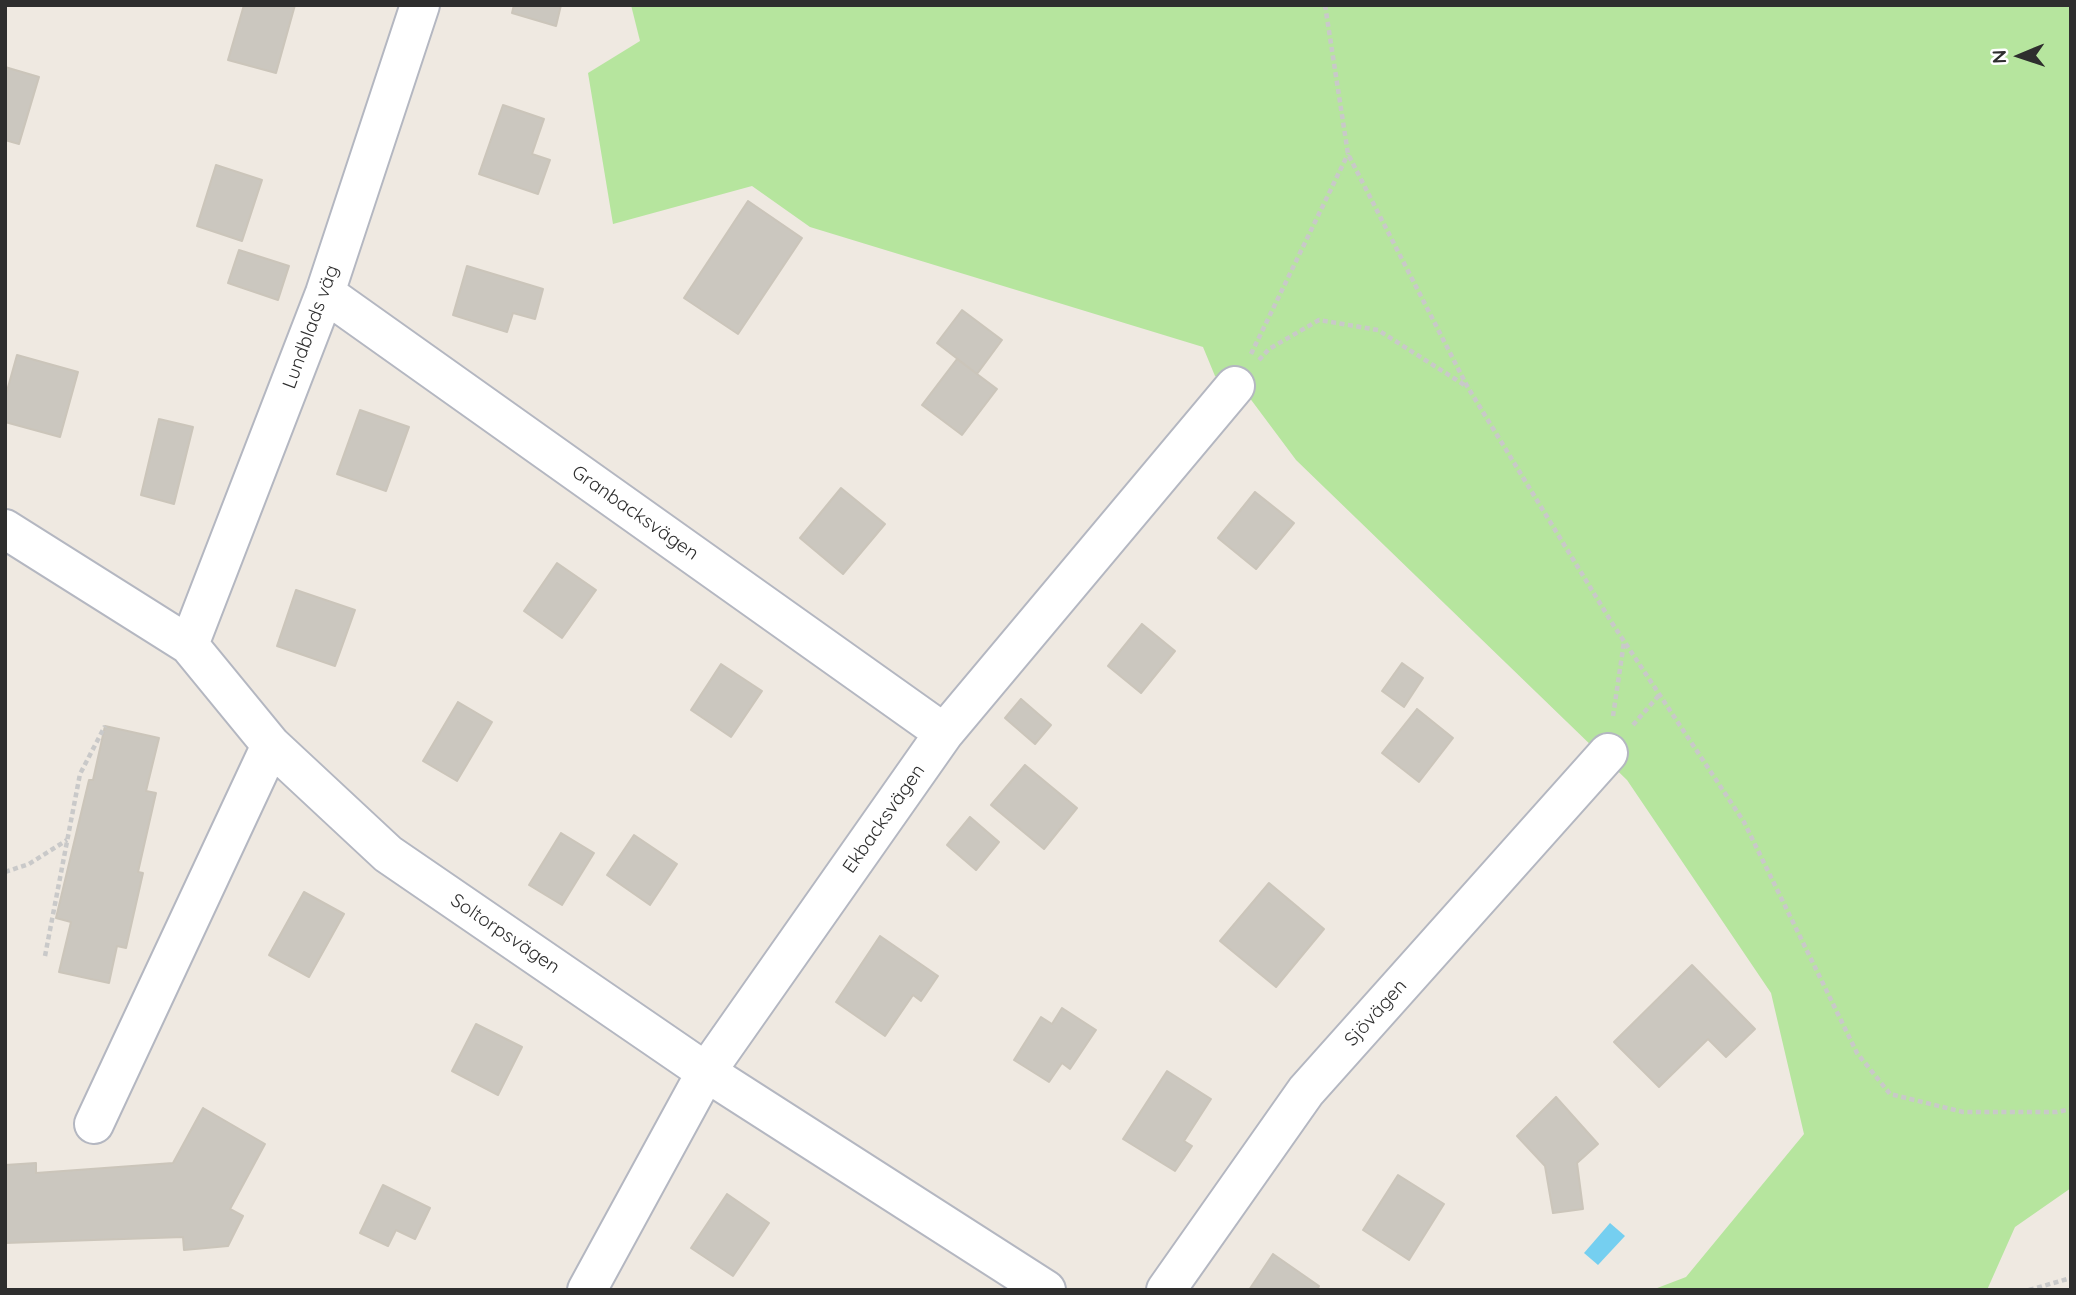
<!DOCTYPE html>
<meta charset="utf-8">
<style>
body{margin:0}
#map{position:relative;width:2076px;height:1295px;overflow:hidden;background:#efe9e1;font-family:Quicksand,sans-serif}
canvas{display:block}
.frame{position:absolute;inset:0;border:7px solid #2e2e2e;pointer-events:none}
.north{position:absolute;left:1985px;top:21px;width:70px;height:70px;-webkit-text-stroke:5px #fff;paint-order:stroke;rotate:268deg;font-size:19px;font-weight:700;line-height:28px;text-align:center;color:#2e2e2e}
.north::after{content:'';display:block;margin:auto;width:24px;height:32px;background:#2e2e2e;clip-path:polygon(50% 0,100% 100%,50% 72%,0 100%)}
</style>
<div id="map">
<canvas width="2076" height="1295"></canvas>
<div class="frame"></div>
<div class="north">N</div>
</div>
<script>
const c = document.querySelector('canvas').getContext('2d');
c.lineJoin = 'round';
function fillPath(path, color) { c.fillStyle = color; c.fill(path, 'evenodd'); }
const poly = rows => new Path2D(rows.map(r => 'M' + r).join(''));
function strokePath(path, color, width, dash) { c.strokeStyle = color; c.lineWidth = width; c.lineCap = dash ? 'butt' : 'round'; c.setLineDash(dash || []); c.stroke(path); }
function label(font, color, halo, rows, align = 'center') {
  c.font = font + ' Quicksand,sans-serif'; c.lineWidth = 7; c.setLineDash([]); c.textBaseline = 'middle'; c.strokeStyle = halo; c.fillStyle = color; for (const [text, x, y, turn = 0] of rows) {
    c.save(); c.translate(x, y); c.rotate((+turn || 0) * Math.PI / 180); c.textAlign = isNaN(turn) ? turn : align; if (halo) c.strokeText(text, 0, 0); c.fillText(text, 0, 0); c.restore();
  }
}
const green = poly([
 [631,5,2071,5,2071,1188,2015,1227,1987,1290,1652,1290,1686,1277,1804,1134,1771,993,1627,780,1296,460,1249,397,1215,376,1203,347,810,227,752,186,613,224,588,73,640,41]
]);
const water = poly([
 [1610,1223,1625,1236,1598,1265,1584,1253]
]);
const building = poly([
 [244,5,295,5,276,73,228,60,244,5],
 [514,5,561,5,556,26,512,13,514,5],
 [5,67,39,77,19,144,5,140,5,67],
 [503,105,544,119,532,154,550,160,538,194,479,174,503,105],
 [216,165,262,180,242,241,197,226,216,165],
 [748,201,802,238,738,334,684,298,748,201],
 [239,250,289,266,278,300,228,283,239,250],
 [467,266,543,289,535,319,513,313,507,332,453,315,467,266],
 [962,310,1002,340,977,374,937,343,962,310],
 [17,355,78,372,60,437,5,422,5,398,17,355],
 [957,359,997,389,962,435,922,405,957,359],
 [360,410,409,427,386,491,337,474,360,410],
 [159,419,193,427,174,504,141,495,159,419],
 [841,488,885,524,843,574,800,538,841,488],
 [1255,492,1294,523,1256,569,1218,538,1255,492],
 [557,563,596,590,562,638,524,611,557,563],
 [296,590,355,610,335,666,277,646,296,590],
 [1142,624,1175,651,1141,693,1108,666,1142,624],
 [1402,663,1423,678,1404,707,1382,691,1402,663],
 [721,664,762,691,731,737,691,710,721,664],
 [1021,699,1051,725,1035,744,1005,718,1021,699],
 [458,702,492,722,457,781,423,761,458,702],
 [1417,709,1453,738,1419,782,1382,753,1417,709],
 [105,726,159,738,146,791,156,793,138,872,143,873,126,948,117,946,109,983,59,972,71,922,56,918,89,780,93,780,105,726],
 [1025,765,1077,808,1044,849,991,805,1025,765],
 [970,817,999,842,976,870,947,845,970,817],
 [561,833,594,853,562,905,529,885,561,833],
 [634,835,677,864,650,905,607,875,634,835],
 [1269,883,1324,929,1276,987,1220,941,1269,883],
 [304,892,344,914,309,977,269,955,304,892],
 [880,936,938,976,921,1001,913,995,885,1036,836,1002,880,936],
 [1692,965,1755,1029,1726,1057,1708,1039,1659,1087,1614,1042,1692,965],
 [1062,1008,1096,1030,1070,1069,1062,1063,1049,1082,1014,1060,1041,1017,1052,1024,1062,1008],
 [476,1024,522,1047,498,1095,452,1071,476,1024],
 [1167,1071,1211,1099,1184,1141,1192,1146,1175,1171,1123,1139,1167,1071],
 [1556,1097,1598,1144,1577,1163,1583,1209,1553,1213,1545,1166,1517,1136,1556,1097],
 [203,1108,265,1144,230,1209,243,1216,228,1246,184,1250,183,1237,5,1243,5,1165,36,1163,36,1173,173,1163,203,1108],
 [1398,1175,1444,1204,1409,1260,1363,1230,1398,1175],
 [383,1185,430,1208,415,1239,396,1230,388,1246,360,1233,383,1185],
 [727,1194,769,1223,733,1276,691,1248,727,1194],
 [1273,1254,1319,1286,1317,1290,1249,1290,1273,1254]
]);
const path = poly([
 [1325,5,1348,154,1467,386,1612,623,1744,822,1857,1053,1890,1094,1963,1112,2057,1112,2071,1109],
 [1251,354,1348,154],
 [1259,360,1269,349,1319,320,1378,330,1466,386],
 [1613,716,1624,642],
 [1633,725,1660,694],
 [5,872,29,864,67,840],
 [45,956,80,774,105,726],
 [2029,1290,2071,1278]
]);
const street = poly([
 [325,293,944,733],
 [5,529,189,645,271,745,388,854,706,1072,1046,1290],
 [189,645,325,293,420,5],
 [94,1124,271,745],
 [587,1290,706,1072,944,733,1235,386],
 [1166,1290,1306,1091,1608,753]
]);
const streetNames = [
 ["Lundblads väg",311,327,-70],
 ["Granbacksvägen",635,513,35],
 ["Ekbacksvägen",884,819,-55],
 ["Soltorpsvägen",505,934,34],
 ["Sjövägen",1376,1013,-48]
];
fillPath(green, '#b6e59e');
fillPath(water, '#75cff0');
fillPath(building, '#cbc7bf');
strokePath(building, '#cbc5ba', 2);
strokePath(street, '#b4b7c1', 42);
strokePath(path, '#c9c9c9', 4.5, [5, 3.5]);
strokePath(street, '#fff', 38);
label('19px', '#2e2e2e', '#fff', streetNames);
</script>
